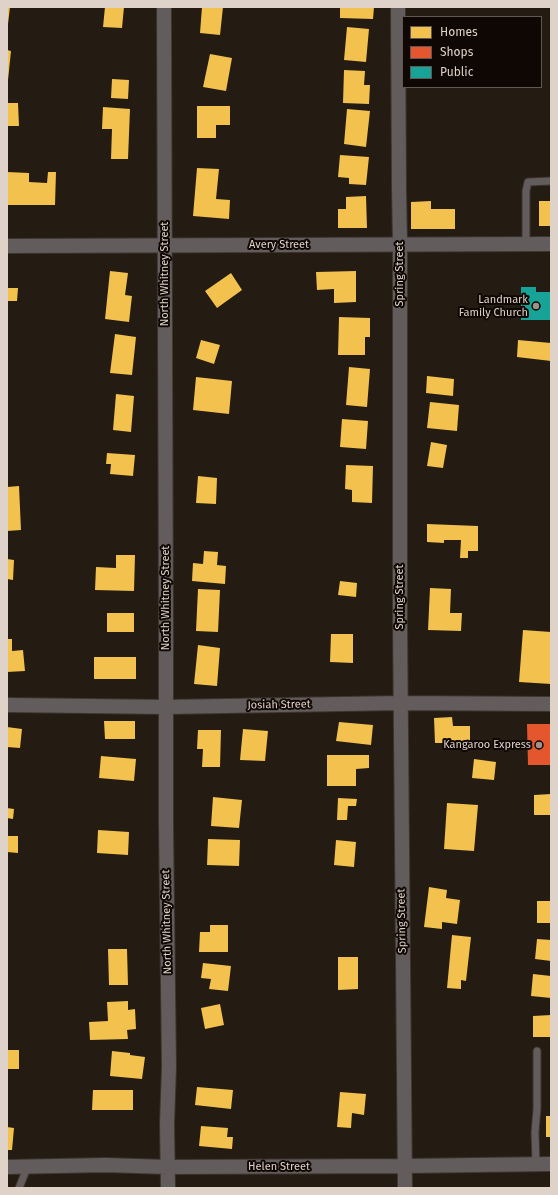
<!DOCTYPE html>
<style>
body{margin:0}
#map{position:relative;width:558px;height:1195px;overflow:hidden;background:#241b12;font-family:"Fira Sans",sans-serif}
canvas{display:block}
.frame{position:absolute;inset:0;border:8px solid #dfd2c8;pointer-events:none}
.legend{position:absolute;left:402px;top:16px;width:140px;height:72px;box-sizing:border-box;background:#0f0703;border:1px solid #625852;margin:0;padding:5px 7px;list-style:none;font-size:12px;color:#dfd2c8}
.legend li{display:flex;align-items:center;gap:8px;height:20px}
.legend b{width:20px;border:1px solid #625852}
</style>
<div id="map">
<canvas width="558" height="1195"></canvas>
<div class="frame"></div>
<ul class="legend">
<li><b style="height:11px;background:#f2c14e"></b>Homes</li>
<li><b style="height:11px;background:#e4572e"></b>Shops</li>
<li><b style="height:11px;background:#17a398"></b>Public</li>
</ul>
</div>
<script>
const c = document.querySelector('canvas').getContext('2d');
c.lineJoin = 'round';
function fillPath(path, color) { c.fillStyle = color; c.fill(path, 'evenodd'); }
const poly = rows => new Path2D(rows.map(r => 'M' + r).join(''));
function strokePath(path, color, width, dash) { c.strokeStyle = color; c.lineWidth = width; c.lineCap = dash ? 'butt' : 'round'; c.setLineDash(dash || []); c.stroke(path); }
function label(font, color, halo, rows, align = 'center') {
  c.font = font + ' "Fira Sans",sans-serif'; c.lineWidth = 4; c.setLineDash([]); c.textBaseline = 'middle'; c.strokeStyle = halo; c.fillStyle = color; for (const [text, x, y, turn = 0] of rows) {
    c.save(); c.translate(x, y); c.rotate((+turn || 0) * Math.PI / 180); c.textAlign = isNaN(turn) ? turn : align; if (halo) c.strokeText(text, 0, 0); c.fillText(text, 0, 0); c.restore();
  }
}
const homes = poly([
 [7,7,10,7,8,24,7,24],
 [105,7,124,7,122,28,103,27],
 [202,7,223,7,220,35,200,33],
 [340,7,374,7,373,19,340,18],
 [347,27,369,29,366,62,344,60],
 [7,50,11,51,8,80,7,80],
 [210,54,232,58,226,91,203,87],
 [344,70,365,71,364,85,370,85,369,104,343,103],
 [112,79,129,80,128,99,111,98],
 [7,103,18,103,19,126,7,126],
 [197,106,230,106,230,125,216,125,216,138,197,138],
 [103,107,130,109,128,159,111,159,112,129,102,129],
 [347,109,370,111,366,147,344,144],
 [340,155,369,157,366,185,349,184,349,178,338,177],
 [197,168,219,169,216,199,230,200,229,219,193,216],
 [7,172,29,173,29,182,47,183,48,172,56,172,55,205,7,205],
 [366,196,367,228,338,228,338,209,346,209,346,197],
 [431,201,431,209,455,209,455,229,411,229,411,202],
 [539,201,551,201,551,226,539,226],
 [110,271,128,273,125,295,132,296,129,322,105,319],
 [356,271,356,302,334,303,334,289,317,290,316,272],
 [231,273,242,290,217,308,205,291],
 [7,288,18,288,17,301,7,301],
 [339,317,370,318,370,337,365,337,365,355,338,355],
 [115,334,136,337,132,375,110,373],
 [201,340,220,345,214,364,196,358],
 [518,340,551,343,551,361,517,357],
 [349,367,370,369,367,407,346,405],
 [427,376,454,379,453,396,426,393],
 [196,377,232,381,229,414,193,410],
 [116,394,134,396,131,432,113,430],
 [430,402,459,405,457,431,427,428],
 [342,419,368,421,366,449,340,447],
 [431,442,447,445,443,468,427,466],
 [107,453,135,455,133,476,110,474,111,464,106,464],
 [346,465,373,466,372,503,352,502,352,490,345,489],
 [198,476,217,478,216,504,196,503],
 [19,486,21,530,7,531,7,487],
 [427,524,478,526,478,551,468,551,468,558,460,558,461,540,444,540,444,543,427,542],
 [204,551,218,552,217,565,226,566,225,584,192,581,193,563,203,564],
 [116,555,135,555,134,591,95,590,96,567,116,568],
 [7,559,14,560,13,580,7,579],
 [340,581,357,583,356,597,338,595],
 [430,588,451,589,450,613,462,613,461,631,428,630],
 [198,589,220,590,218,632,196,631],
 [107,613,134,613,134,632,107,632],
 [523,630,551,632,551,684,519,682],
 [331,634,353,634,353,663,330,662],
 [7,639,12,639,12,651,23,650,25,671,7,672],
 [198,645,220,648,217,686,194,684],
 [94,657,136,657,136,679,94,679],
 [452,717,453,726,470,726,470,743,435,743,434,718],
 [104,721,135,721,135,739,105,739],
 [339,722,373,725,371,745,336,741],
 [7,727,22,729,20,748,7,747],
 [243,729,268,731,265,761,240,760],
 [198,730,221,730,220,767,202,767,203,749,197,749],
 [327,755,369,755,369,768,356,769,356,786,327,786],
 [101,756,136,759,134,781,99,778],
 [474,759,496,762,494,780,472,778],
 [551,794,551,815,534,815,534,795],
 [213,797,242,800,239,828,211,826],
 [338,798,357,799,356,806,348,806,347,820,337,820],
 [447,803,478,805,474,851,444,849],
 [7,808,14,809,13,819,7,818],
 [98,830,129,832,128,855,97,853],
 [7,836,18,836,18,853,7,852],
 [208,839,240,840,239,866,207,865],
 [336,840,356,842,354,867,334,865],
 [429,887,447,890,446,898,460,900,457,924,442,922,442,929,424,927],
 [537,901,551,901,551,923,537,923],
 [210,925,228,925,228,952,199,952,200,932,210,932],
 [452,935,471,937,466,981,461,980,461,989,447,988],
 [537,939,551,940,551,961,535,959],
 [108,949,127,949,128,985,109,985],
 [338,957,358,957,358,989,338,990],
 [203,963,231,966,228,991,209,989,211,979,201,978],
 [533,974,551,976,551,998,531,996],
 [128,1001,128,1010,135,1009,136,1029,127,1030,128,1039,90,1040,89,1022,108,1021,107,1002],
 [220,1004,224,1025,205,1029,201,1008],
 [551,1015,551,1037,533,1037,533,1016],
 [7,1050,19,1050,19,1069,7,1069],
 [112,1051,130,1053,130,1055,145,1057,142,1079,110,1076],
 [197,1087,233,1090,231,1109,195,1105],
 [93,1090,133,1090,133,1110,92,1110],
 [340,1092,366,1094,364,1115,352,1113,351,1128,337,1127],
 [546,1116,551,1116,551,1137,546,1137],
 [201,1126,228,1128,227,1137,233,1137,232,1149,199,1146],
 [7,1127,14,1128,12,1150,7,1150]
]);
const shops = poly([
 [527,724,551,724,551,765,528,765]
]);
const public = poly([
 [521,287,536,287,536,292,551,292,551,320,521,320]
]);
const lane = poly([
 [526,244,526,191,528,182,551,181],
 [536,1164,535,1132,537,1109,537,1051],
 [19,1188,27,1168]
]);
const street = poly([
 [164,7,166,631,166,826,169,1067,167,1124,168,1188],
 [398,7,399,188,400,244,400,620,405,1188],
 [7,246,551,244],
 [7,705,166,707,401,703,551,704],
 [7,1167,106,1165,167,1167,405,1166,551,1164]
]);
const markers = [
 [536,306,4,"#9e9288"],
 [539,745,4,"#9e9288"]
];
const streetNames = [
 ["Avery Street",279,245],
 ["North Whitney Street",165,274,-90],
 ["Spring Street",400,274,-90],
 ["Spring Street",400,597,-90],
 ["North Whitney Street",166,598,-90],
 ["Josiah Street",279,705,-1],
 ["Spring Street",402,921,-91],
 ["North Whitney Street",167,922,-91],
 ["Helen Street",279,1167]
];
const poiNames = [
 ["Landmark",528,300],
 ["Family Church",528,313],
 ["Kangaroo Express",531,745]
];
fillPath(homes, '#f2c14e');
fillPath(shops, '#e4572e');
fillPath(public, '#17a398');
strokePath(lane, '#3c352d', 9);
strokePath(street, '#3c352d', 16);
strokePath(lane, '#635c5c', 7);
strokePath(street, '#635c5c', 14);
for (const [x, y, r, color] of markers) { const dot = new Path2D(); dot.arc(x, y, r, 0, 2 * Math.PI); c.fillStyle = color; c.fill(dot); strokePath(dot, '#0f0703', 1.5); }
label('11px', '#dfd2c8', '#0f0703', streetNames);
label('11px', '#dfd2c8', '#0f0703', poiNames, 'right');
</script>
